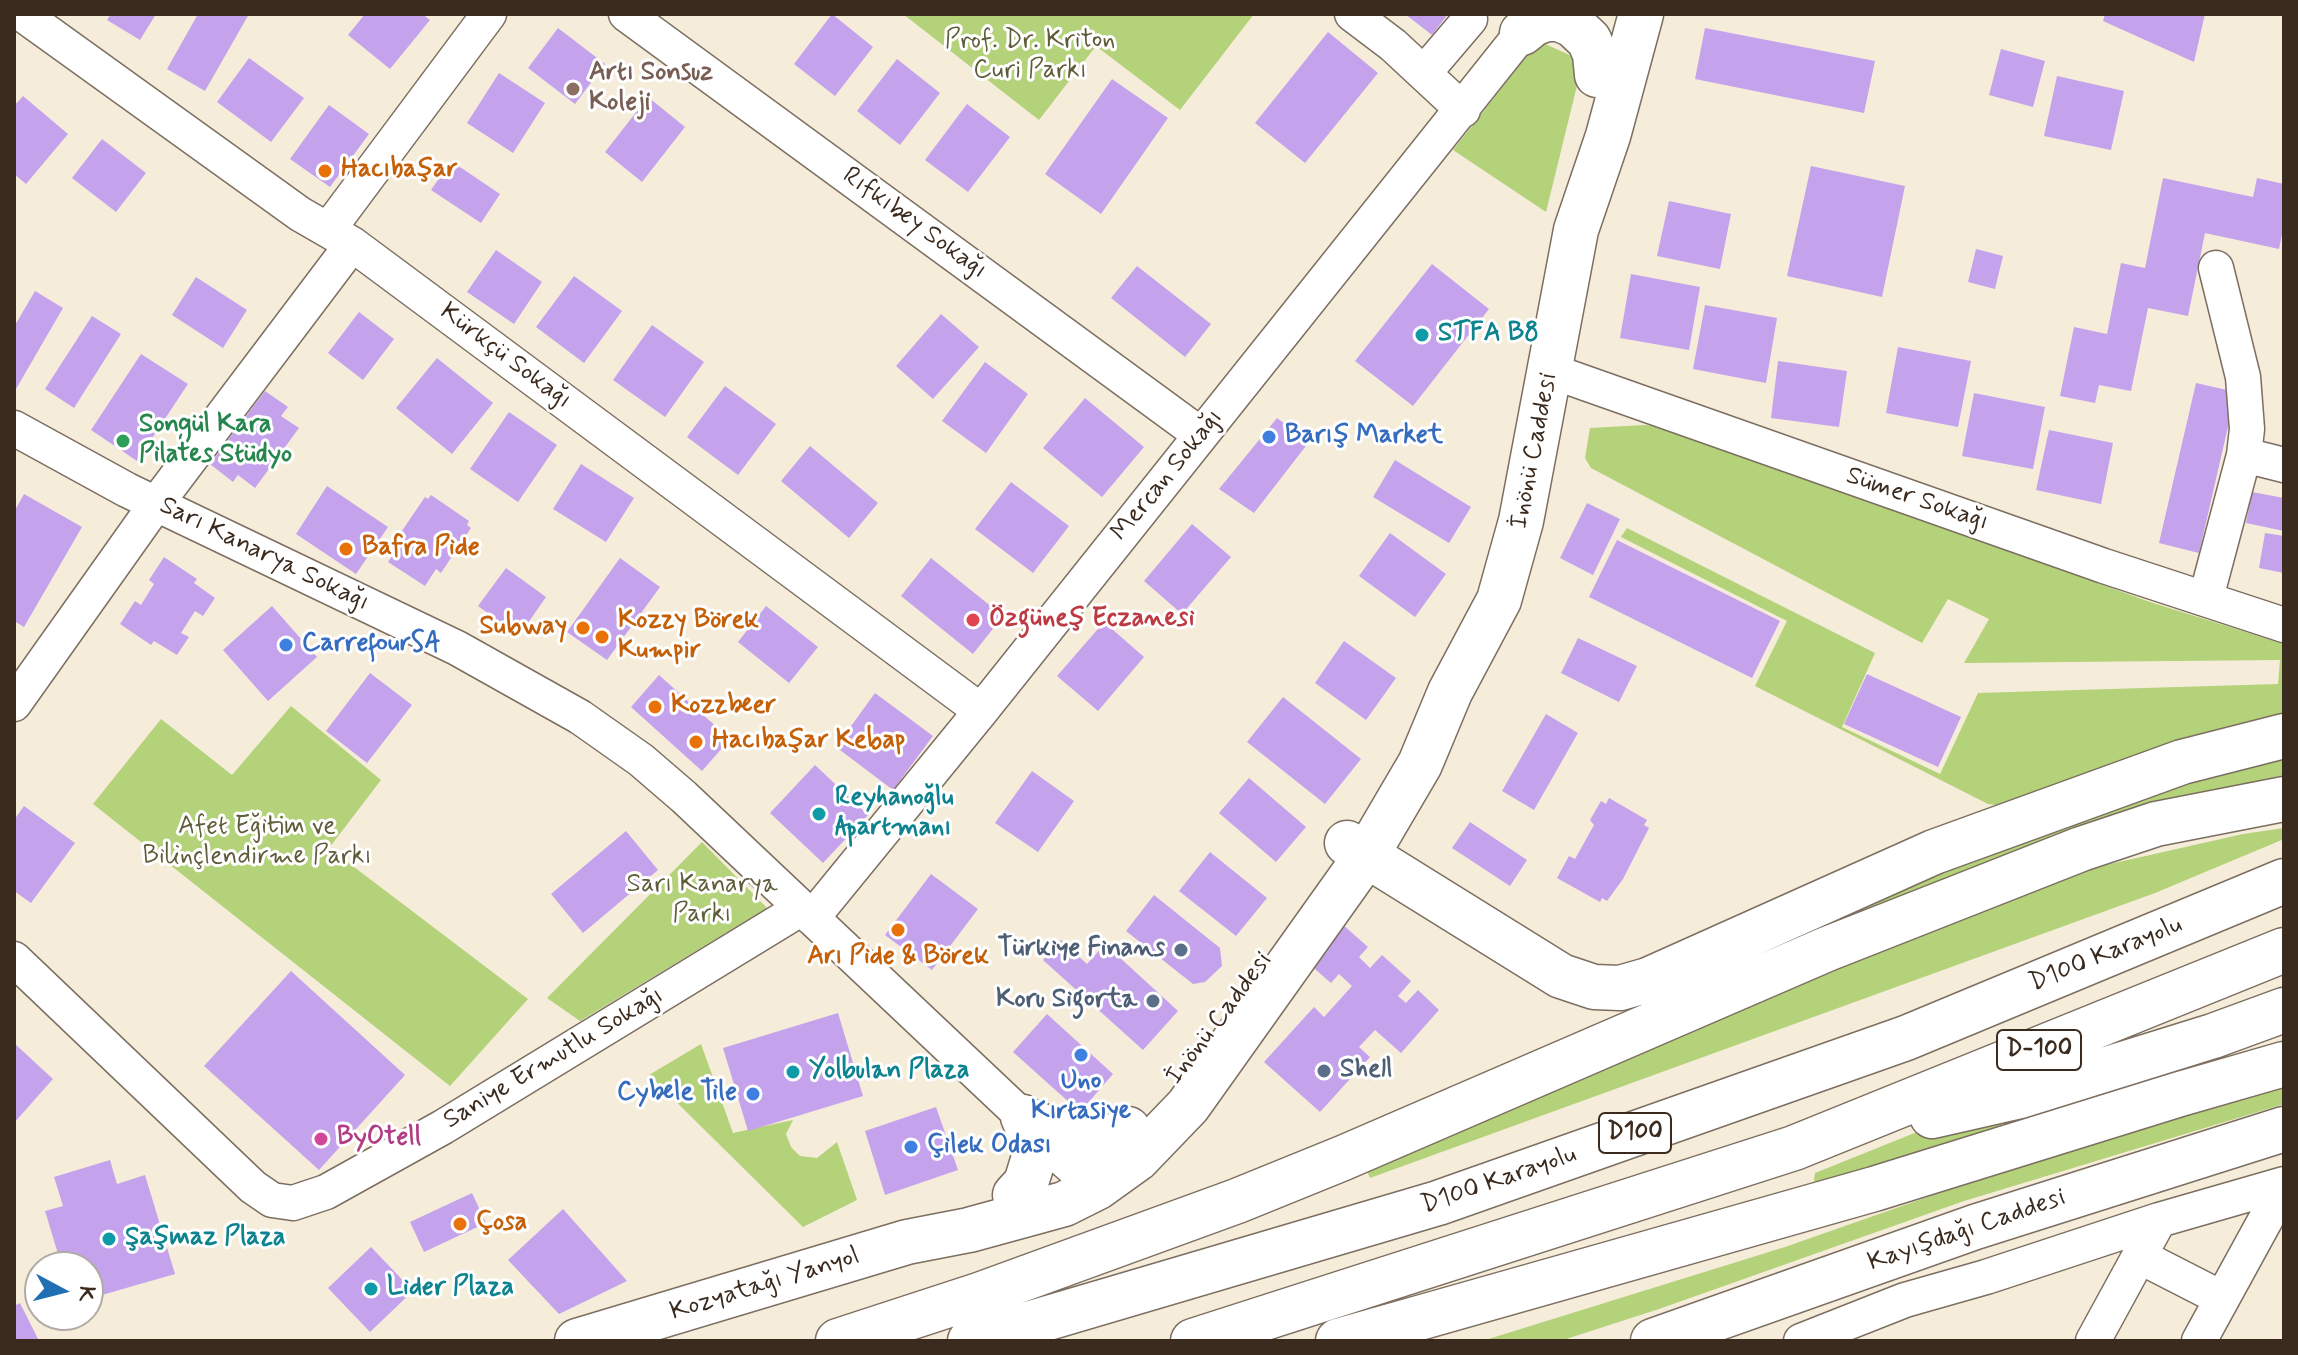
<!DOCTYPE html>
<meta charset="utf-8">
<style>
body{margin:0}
#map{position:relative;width:2298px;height:1355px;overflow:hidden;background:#f5ecda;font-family:Mynerve,sans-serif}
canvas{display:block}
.frame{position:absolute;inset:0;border:16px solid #3b2a1e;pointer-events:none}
.north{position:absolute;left:24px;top:1251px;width:80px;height:80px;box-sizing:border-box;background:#fff;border:2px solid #b1aaa5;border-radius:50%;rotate:97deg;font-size:22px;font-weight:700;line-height:32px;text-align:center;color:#3b2a1e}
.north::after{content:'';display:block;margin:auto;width:28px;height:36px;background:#1f6fb2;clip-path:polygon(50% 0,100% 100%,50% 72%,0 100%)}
</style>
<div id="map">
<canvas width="2298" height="1355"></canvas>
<div class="frame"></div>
<div class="north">K</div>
</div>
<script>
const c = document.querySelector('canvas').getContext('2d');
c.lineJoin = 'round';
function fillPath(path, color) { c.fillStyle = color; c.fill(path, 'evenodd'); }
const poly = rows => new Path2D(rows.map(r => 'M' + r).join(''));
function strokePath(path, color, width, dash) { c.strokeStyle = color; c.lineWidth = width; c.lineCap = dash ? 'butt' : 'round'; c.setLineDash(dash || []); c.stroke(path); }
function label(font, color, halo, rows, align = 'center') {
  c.font = font + ' Mynerve,sans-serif'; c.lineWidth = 6; c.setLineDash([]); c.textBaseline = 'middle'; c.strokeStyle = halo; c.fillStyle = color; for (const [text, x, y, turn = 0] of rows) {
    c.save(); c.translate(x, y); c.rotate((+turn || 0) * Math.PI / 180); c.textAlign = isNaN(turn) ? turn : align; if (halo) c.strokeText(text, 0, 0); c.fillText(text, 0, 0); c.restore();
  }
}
const green = poly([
 [903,14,1254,14,1180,110,1096,46,1039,120],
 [1545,44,1583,61,1546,212,1453,150,1534,47],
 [1645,425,1656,426,1806,478,2150,602,2284,644,2284,715,2002,806,1988,804,1755,686,1787,621,1621,537,1627,528,1875,653,1842,727,1940,774,1978,693,2278,684,2280,660,1964,663,1989,619,1948,599,1922,643,1591,468,1585,458,1590,428],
 [291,706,381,780,329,848,528,999,450,1086,93,804,161,719,232,775],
 [2284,749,2284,794,1948,880,1795,937,1861,896],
 [2284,828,2284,839,2155,893,1370,1178,1367,1171,2007,897,2079,871,2243,834],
 [702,842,767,908,580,1021,547,998],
 [701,1044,733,1133,793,1120,786,1134,791,1147,800,1156,817,1158,837,1142,857,1200,803,1227,649,1075],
 [2284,1085,2284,1104,1964,1201,1659,1309,1560,1341,1482,1341,1785,1247,1979,1179],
 [2033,1114,1942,1145,1820,1182,1814,1181,1815,1173,1927,1128]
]);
const building = poly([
 [111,14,156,14,140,40,107,20],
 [198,14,249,14,205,91,167,69],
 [365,14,422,14,430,20,390,69,348,35],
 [832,14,873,47,835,96,794,64],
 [1405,14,1448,14,1432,35],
 [2105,14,2205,14,2194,62,2103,21],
 [558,28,605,64,575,104,528,68],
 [1705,28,1875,61,1864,113,1695,79],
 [1328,32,1378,73,1305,163,1255,123],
 [2001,49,2045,61,2033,107,1989,95],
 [249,58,304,98,271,142,217,102],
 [897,59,940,93,900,145,857,111],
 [499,73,545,103,513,153,467,123],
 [2057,76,2124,91,2111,150,2044,136],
 [1112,79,1168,118,1101,214,1045,174],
 [23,96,68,134,26,184,14,174,14,106],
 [648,97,685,127,642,182,605,152],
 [967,104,1010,137,968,192,925,160],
 [329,105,369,134,330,187,290,159],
 [102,139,146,173,116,212,72,178],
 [451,161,500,194,481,223,431,190],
 [1811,166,1905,186,1882,297,1787,276],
 [2163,178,2253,197,2257,178,2284,184,2284,225,2279,249,2205,233,2188,316,2148,308,2131,391,2099,385,2095,403,2060,396,2074,327,2107,334,2121,263,2145,268],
 [1669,201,1731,214,1720,269,1657,256],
 [1976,249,2003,256,1995,289,1968,282],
 [496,250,542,282,514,324,467,292],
 [1432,264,1489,309,1413,406,1355,361],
 [1137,266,1211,324,1185,357,1111,298],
 [1631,274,1700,287,1689,350,1620,338],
 [574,276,622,311,584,363,536,327],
 [196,277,247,310,223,348,172,315],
 [35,291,63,308,16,389,14,327],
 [1705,305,1777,318,1766,383,1693,369],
 [359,312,394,339,363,380,328,353],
 [941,314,979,347,933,399,896,366],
 [92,316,121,334,74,408,45,389],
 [652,325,704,362,665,417,613,380],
 [1898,347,1971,361,1958,427,1886,413],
 [141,354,188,384,137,461,91,430],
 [437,358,493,403,452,454,396,408],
 [1778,361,1847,371,1839,427,1771,418],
 [985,362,1028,394,986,453,942,421],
 [2196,383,2236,392,2199,553,2159,543],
 [725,386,776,424,738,475,687,437],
 [265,391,288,407,281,416,299,428,255,488,238,475,233,482,210,464],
 [1974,393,2045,407,2033,469,1962,456],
 [1085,398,1144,447,1102,497,1043,448],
 [509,412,557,445,518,502,470,469],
 [1277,418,1309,442,1254,513,1219,489],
 [2049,430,2113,443,2101,504,2036,490],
 [810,446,878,503,849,538,781,481],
 [1395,460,1471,507,1449,543,1373,497],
 [581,464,634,498,606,542,553,509],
 [1011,482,1069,526,1033,573,975,529],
 [327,486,388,527,356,574,296,534],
 [2252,492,2284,498,2284,531,2246,523],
 [24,494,82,527,24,627,14,621,14,512],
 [431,495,469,521,467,525,471,528,441,573,436,569,425,586,388,562,400,544,395,541,425,497,428,499],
 [1587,503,1620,519,1593,575,1560,558],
 [1192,524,1231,557,1182,614,1144,581],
 [1390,533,1446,574,1415,617,1359,576],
 [2265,533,2284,536,2284,573,2259,568],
 [1617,540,1780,621,1752,678,1589,597],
 [164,557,197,579,194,583,215,598,203,616,195,611,181,633,189,637,177,655,154,641,151,645,120,624,135,601,141,605,154,584,149,580],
 [620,558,660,587,607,660,567,632],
 [931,558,1003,616,973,654,901,596],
 [506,568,546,597,519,636,478,606],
 [272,606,317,657,268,701,223,650],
 [766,606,818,647,789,683,738,642],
 [1104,622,1144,657,1098,711,1057,676],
 [1578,638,1637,666,1619,702,1561,673],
 [1344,641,1396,678,1366,720,1315,683],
 [370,673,412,705,367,763,326,731],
 [1867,674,1961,717,1938,767,1844,724],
 [659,675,730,739,702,771,631,707],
 [875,693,933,736,893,790,836,747],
 [1283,697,1361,759,1325,804,1247,742],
 [1546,714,1578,733,1534,810,1502,791],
 [815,765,868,815,823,863,770,813],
 [1032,771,1074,801,1038,852,995,823],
 [1249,778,1306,827,1276,862,1219,813],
 [1609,798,1647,820,1644,825,1649,828,1623,879,1607,901,1602,898,1600,902,1557,878,1569,856,1575,859,1594,825,1590,820,1601,801,1606,804],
 [24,806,75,843,31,903,14,891,14,820],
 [1470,822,1527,860,1510,886,1452,848],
 [626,831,658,870,583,933,551,894],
 [1210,852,1267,898,1236,936,1179,891],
 [931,874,978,909,932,970,885,935],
 [1154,895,1220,948,1222,966,1205,982,1193,984,1126,931],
 [1342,924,1368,947,1359,957,1370,968,1382,955,1411,981,1398,996,1406,1003,1418,990,1439,1010,1401,1053,1375,1030,1359,1047,1370,1057,1320,1112,1264,1062,1314,1007,1324,1017,1352,986,1339,974,1331,983,1308,963],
 [1061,940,1087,964,1105,944,1178,1011,1143,1050,1043,960],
 [291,971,405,1075,319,1170,204,1066],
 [838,1013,863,1096,748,1131,723,1048],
 [1047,1014,1113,1074,1080,1112,1013,1052],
 [14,1043,53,1079,14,1123],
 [936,1107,958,1170,885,1195,865,1131],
 [110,1160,117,1184,145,1175,175,1274,88,1299,88,1267,62,1267,45,1211,63,1206,54,1177],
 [472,1193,486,1223,424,1252,410,1222],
 [563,1209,627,1281,559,1314,508,1260],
 [371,1247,413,1291,370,1332,328,1288],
 [20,1303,39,1341,14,1341,14,1306]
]);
const minor = poly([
 [22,14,300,214,352,244,981,711],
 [626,14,1201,435],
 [1352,14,1393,45,1463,110],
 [1424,73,1470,19],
 [328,230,489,14],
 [1551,371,2104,566,2284,625],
 [14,428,127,490,457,648,580,717,641,760,684,797,1023,1117],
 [2244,455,2284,465],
 [2206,598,2244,455,2247,429,2243,377,2216,268],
 [14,704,156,504,341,259],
 [812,918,981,711,1522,33],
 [14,959,253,1187,272,1200,293,1203,326,1192,443,1127,802,908],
 [2139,1256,2221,1298],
 [1801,1341,1905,1300,1986,1277,2159,1220,2284,1184],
 [2093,1341,2159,1220],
 [2199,1341,2284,1186]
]);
const major = poly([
 [1522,33,1533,24,1546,19,1559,19,1573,25,1589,40,1595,54,1597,75],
 [1023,1117,1085,1172,1105,1173,1128,1165],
 [1037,1124,1073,1139,1087,1141,1109,1139,1128,1129],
 [1015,1195,1026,1183,1034,1157,1033,1140,1023,1117],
 [577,1341,907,1242,969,1230,1064,1204,1098,1187,1137,1159,1188,1106,1366,856,1420,764,1450,692,1499,600,1521,521,1576,230,1608,136,1641,14],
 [1653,1341,1975,1227,2284,1129]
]);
const highway = poly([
 [1347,843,1561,976,1594,987,1620,988,1648,980,1934,852,2182,762,2284,736],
 [1932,1116,2020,1096,2213,1036,2284,1010],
 [838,1341,979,1295,1237,1201,1343,1158,1827,949,2081,849,2156,824,2284,799],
 [970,1341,1438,1203,1906,1038,2284,881],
 [1193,1341,1794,1148,2284,950],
 [1338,1341,1874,1189,2180,1094,2284,1064]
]);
const markers = [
 [573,89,8,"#8d6e63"],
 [325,171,8,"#e8710a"],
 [1422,335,8,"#0f9aa8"],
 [1269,437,8,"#3f7fe0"],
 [123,441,8,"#2e9e5b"],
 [346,549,8,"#e8710a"],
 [973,620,8,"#e0444e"],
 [583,628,8,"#e8710a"],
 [602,637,8,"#e8710a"],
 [286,645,8,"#3f7fe0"],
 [655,707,8,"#e8710a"],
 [696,742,8,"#e8710a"],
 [819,814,8,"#0f9aa8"],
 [898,930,8,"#e8710a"],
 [1181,950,8,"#5c6f8a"],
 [1153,1001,8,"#5c6f8a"],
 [1081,1055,8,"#3f7fe0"],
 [1324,1071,8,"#5c6f8a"],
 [793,1072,8,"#0f9aa8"],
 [753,1094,8,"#3f7fe0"],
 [321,1139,8,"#d1479c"],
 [911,1147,8,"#3f7fe0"],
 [460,1224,8,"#e8710a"],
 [109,1239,8,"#0f9aa8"],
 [371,1289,8,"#0f9aa8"]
];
const shields = [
 [2039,1050,84],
 [1635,1133,72]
];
const shieldNames = [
 ["D-100",2039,1050],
 ["D100",1635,1133]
];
const parkNames = [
 ["Prof. Dr. Kriton",1030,42],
 ["Curi Parkı",1030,72],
 ["Afet Eğitim ve",257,828],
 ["Bilinçlendirme Parkı",257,858],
 ["Sarı Kanarya",702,886],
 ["Parkı",702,916]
];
const educationNames = [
 ["Artı Sonsuz",589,74],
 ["Koleji",589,104]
];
const foodNames = [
 ["Hacıbaşar",341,171],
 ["Bafra Pide",362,549],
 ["Kozzy Börek",618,622],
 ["Kumpir",618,652],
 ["Subway",567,628,"right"],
 ["Kozzbeer",671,707],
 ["Hacıbaşar Kebap",712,742],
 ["Arı Pide & Börek",898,958,"center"],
 ["Çosa",476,1224]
];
const streetNames = [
 ["Rıfkıbey Sokağı",914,224,36],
 ["Kürkçü Sokağı",505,357,37],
 ["İnönü Caddesi",1535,451,-79],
 ["Mercan Sokağı",1168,476,-51],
 ["Sümer Sokağı",1917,500,19],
 ["Sarı Kanarya Sokağı",264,555,26],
 ["D100 Karayolu",2106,955,-22],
 ["İnönü Caddesi",1220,1019,-53],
 ["Saniye Ermutlu Sokağı",554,1059,-31],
 ["D100 Karayolu",1499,1181,-19],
 ["Kayışdağı Caddesi",1967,1231,-19],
 ["Kozyatağı Yanyol",765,1285,-17]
];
const cultureNames = [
 ["STFA B8",1438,335],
 ["Reyhanoğlu",835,799],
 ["Apartmanı",835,829],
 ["Yolbulan Plaza",809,1072],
 ["Şaşmaz Plaza",125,1239],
 ["Lider Plaza",387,1289]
];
const leisureNames = [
 ["Songül Kara",139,426],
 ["Pilates Stüdyo",139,456]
];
const shopNames = [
 ["Barış Market",1285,437],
 ["CarrefourSA",302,645],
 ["Uno",1081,1083,"center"],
 ["Kırtasiye",1081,1113,"center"],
 ["Cybele Tile",737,1094,"right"],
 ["Çilek Odası",927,1147]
];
const healthNames = [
 ["Özgüneş Eczanesi",989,620]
];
const serviceNames = [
 ["Türkiye Finans",1165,950],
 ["Koru Sigorta",1137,1001],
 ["Shell",1340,1071,"left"]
];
const hotelNames = [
 ["ByOtell",337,1139]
];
fillPath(green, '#b4d279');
fillPath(building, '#c5a3ec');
strokePath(minor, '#7c6e60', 37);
strokePath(major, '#7c6e60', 47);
strokePath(highway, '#7c6e60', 47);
strokePath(minor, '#fff', 34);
strokePath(major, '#fff', 44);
strokePath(highway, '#fff', 44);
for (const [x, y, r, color] of markers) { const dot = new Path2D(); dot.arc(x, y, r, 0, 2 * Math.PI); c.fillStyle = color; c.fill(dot); strokePath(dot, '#fff', 3); }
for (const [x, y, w] of shields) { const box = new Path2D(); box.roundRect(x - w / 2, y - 20, w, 40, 6); c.fillStyle = '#fff'; c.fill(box); strokePath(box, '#3b2a1e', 2); }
label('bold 24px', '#3b2a1e', null, shieldNames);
label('26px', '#5f5c39', '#fff', parkNames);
label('bold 26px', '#785e54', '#fff', educationNames, 'left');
label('bold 26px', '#c56008', '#fff', foodNames, 'left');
label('26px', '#3b2a1e', '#fff', streetNames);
label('bold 26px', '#0d838f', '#fff', cultureNames, 'left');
label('bold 26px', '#27864d', '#fff', leisureNames, 'left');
label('bold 26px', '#366cbe', '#fff', shopNames, 'left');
label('bold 26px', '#be3a42', '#fff', healthNames, 'left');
label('bold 26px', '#4e5e75', '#fff', serviceNames, 'right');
label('bold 26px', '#b23c85', '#fff', hotelNames, 'left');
</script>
